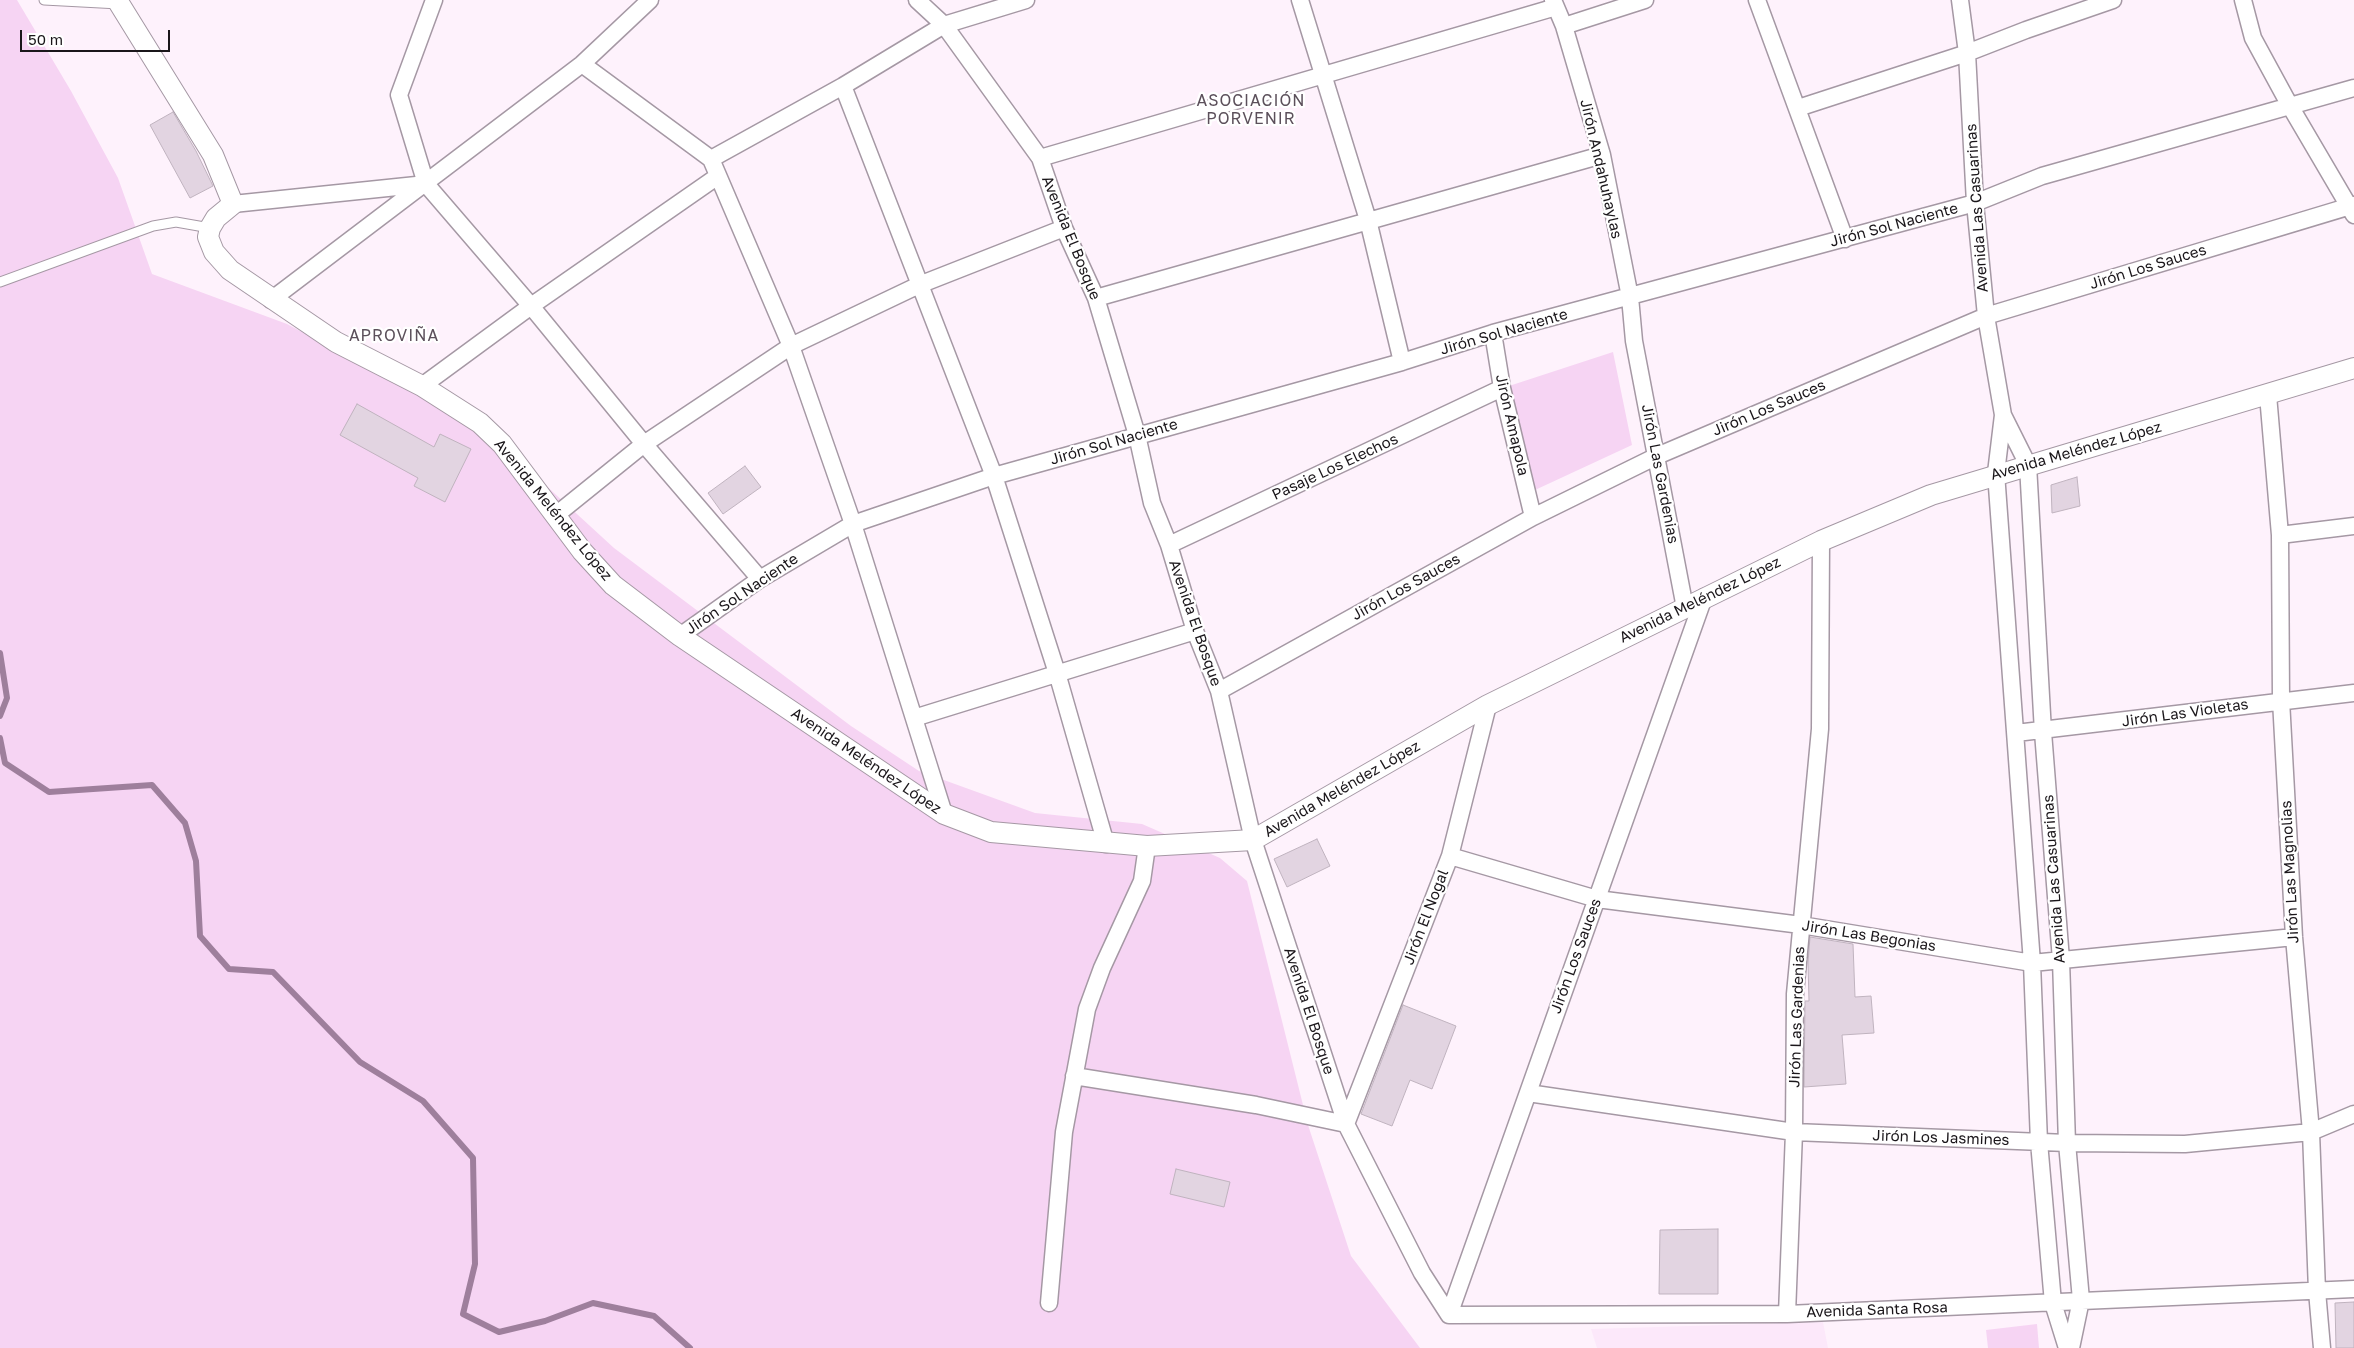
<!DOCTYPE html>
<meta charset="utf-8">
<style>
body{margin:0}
#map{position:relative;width:2354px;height:1348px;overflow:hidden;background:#fef2fc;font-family:"Golos Text",sans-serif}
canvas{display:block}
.scale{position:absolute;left:20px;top:30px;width:150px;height:22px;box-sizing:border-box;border:2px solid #1a161a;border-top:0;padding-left:6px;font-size:15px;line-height:18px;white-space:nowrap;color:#1a161a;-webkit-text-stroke:4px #fff;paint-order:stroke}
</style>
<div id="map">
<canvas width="2354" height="1348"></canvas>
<div class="scale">50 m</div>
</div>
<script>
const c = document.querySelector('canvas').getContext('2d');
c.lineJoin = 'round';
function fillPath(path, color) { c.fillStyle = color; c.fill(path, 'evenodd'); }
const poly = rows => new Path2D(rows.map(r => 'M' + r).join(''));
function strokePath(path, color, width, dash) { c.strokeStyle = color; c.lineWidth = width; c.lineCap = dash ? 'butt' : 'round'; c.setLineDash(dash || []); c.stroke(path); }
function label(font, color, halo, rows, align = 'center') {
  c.font = font + ' "Golos Text",sans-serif'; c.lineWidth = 4.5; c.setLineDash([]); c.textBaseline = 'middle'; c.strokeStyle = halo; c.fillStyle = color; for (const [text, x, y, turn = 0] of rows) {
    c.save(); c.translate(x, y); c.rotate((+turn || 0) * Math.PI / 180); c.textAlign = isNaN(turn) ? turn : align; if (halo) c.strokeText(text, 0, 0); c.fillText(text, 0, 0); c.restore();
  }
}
const built = poly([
 [1823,1322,1828,1348,1597,1348,1591,1329]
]);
const green = poly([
 [0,0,17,0,71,91,118,178,152,274,287,324,413,391,517,459,614,548,851,726,919,771,1035,813,1142,824,1220,858,1247,881,1308,1125,1351,1256,1420,1348,0,1348],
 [1613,352,1632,445,1535,490,1509,386],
 [2037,1324,2039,1348,1988,1348,1986,1330]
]);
const stream = poly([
 [0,653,7,698,0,716],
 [0,738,5,763,49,792,152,785,185,823,196,861,200,936,229,969,273,972,360,1062,423,1101,473,1158,475,1264,463,1314,499,1332,545,1321,593,1303,654,1316,690,1348]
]);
const building = poly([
 [173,112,196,151,213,186,190,198,150,125,173,112],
 [357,404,434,447,440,434,471,449,445,502,414,486,418,478,340,435,357,404],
 [745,466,761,487,723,514,708,493,745,466],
 [2077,477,2080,506,2052,513,2051,485,2077,477],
 [1317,839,1330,866,1287,887,1274,859,1317,839],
 [1810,937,1853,944,1855,997,1871,996,1874,1033,1842,1035,1846,1084,1804,1087,1805,1001,1809,1001,1808,963,1810,937],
 [1403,1005,1456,1026,1432,1089,1410,1080,1392,1126,1361,1114,1403,1005],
 [1176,1169,1230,1182,1224,1207,1170,1194,1176,1169],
 [1718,1229,1718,1294,1659,1294,1660,1230,1718,1229],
 [2354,1302,2354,1348,2336,1348,2335,1303,2354,1302]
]);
const service = poly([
 [44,0,119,4],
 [0,282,153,226,176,222,210,228]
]);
const minor = poly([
 [434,0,399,95,426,184,531,306,644,444,760,579],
 [917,0,944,25,1040,158,1064,228,1096,298,1137,435,1152,503,1169,545,1195,631,1219,691,1253,840,1346,1124,1422,1273,1449,1315,1787,1314,2354,1289],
 [1300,0,1368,220,1402,362],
 [1553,0,1564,26,1602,155,1630,297,1634,341,1685,608],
 [1757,0,1845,239],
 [1960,0,1967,53,1975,203,1986,316,2003,415,1996,473,2032,963,2039,1142,2053,1303,2067,1348],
 [2243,0,2253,38,2290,106,2354,215],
 [1564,26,1645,0],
 [582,64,711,159,791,346,853,524,944,814],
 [843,86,994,476,1057,673,1106,844],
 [1798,108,1967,53,2026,30,2113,0],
 [1040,158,1556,7],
 [711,159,843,86,944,25,1026,0],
 [233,204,426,184],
 [1096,298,1602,155],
 [271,300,582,64,650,0],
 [1493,333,1502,388,1533,517],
 [422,386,531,306,718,176],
 [2268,395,2280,535,2281,700,2294,937,2311,1132,2317,1291,2322,1348],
 [2003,415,2028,465,2043,732,2061,960,2067,1143,2081,1300,2071,1348],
 [556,515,644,444,791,346,919,285,1064,228],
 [2280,535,2354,526],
 [1169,545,1502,388],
 [680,636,760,579,853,524,994,476,1402,362,1493,333,1975,203,2042,176,2354,88],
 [1219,691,1533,517,1657,456,1986,316,2354,205],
 [914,718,1195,631],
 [2016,733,2354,693],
 [1450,856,1597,899,1801,925,2032,963,2294,937],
 [1074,1076,1256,1105,1346,1124,1450,856,1488,705],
 [1528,1093,1794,1132,2067,1143,2185,1144,2311,1132,2354,1114],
 [1049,1303,1064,1132,1087,1009,1102,968,1142,881,1147,846],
 [1787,1314,1794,1132,1795,994,1820,729,1821,541],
 [1449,1315,1704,597]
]);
const tertiary = poly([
 [117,0,213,155,233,204,216,218,210,228,208,237,214,252,230,270,336,342,422,386,480,423,502,444,582,551,613,585,680,636,944,814,991,832,1147,846,1253,840,1488,705,1821,541,1931,495,2354,368]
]);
const streetNames = [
 ["Jirón Andahuhaylas",1601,169,77],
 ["Avenida Las Casuarinas",1977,208,-94],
 ["Jirón Sol Naciente",1894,225,-15],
 ["Avenida El Bosque",1071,238,68],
 ["Jirón Los Sauces",2148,267,-17],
 ["Jirón Sol Naciente",1504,332,-16],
 ["Jirón Los Sauces",1769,408,-23],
 ["Jirón Amapola",1512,425,77],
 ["Jirón Sol Naciente",1114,442,-16],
 ["Avenida Meléndez López",2076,451,-16],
 ["Pasaje Los Elechos",1335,467,-25],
 ["Jirón Las Gardenias",1660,474,79],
 ["Avenida Meléndez López",553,510,51],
 ["Jirón Los Sauces",1406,587,-29],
 ["Jirón Sol Naciente",742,594,-34],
 ["Avenida Meléndez López",1700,600,-26],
 ["Avenida El Bosque",1195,623,71],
 ["Jirón Las Violetas",2185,713,-8],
 ["Avenida Meléndez López",866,761,34],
 ["Avenida Meléndez López",1342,789,-30],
 ["Jirón Las Magnolias",2290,872,-93],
 ["Avenida Las Casuarinas",2054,879,-94],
 ["Jirón El Nogal",1426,917,-69],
 ["Jirón Las Begonias",1869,936,9],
 ["Jirón Los Sauces",1576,956,-70],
 ["Avenida El Bosque",1309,1011,72],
 ["Jirón Las Gardenias",1797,1017,-88],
 ["Jirón Los Jasmines",1941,1138,2],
 ["Avenida Santa Rosa",1877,1310,-2]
];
const neighbourhoodNames = [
 ["ASOCIACIÓN",1251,101],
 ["PORVENIR",1251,119],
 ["APROVIÑA",394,336]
];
fillPath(built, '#fce8fa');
fillPath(green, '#f6d4f3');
strokePath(stream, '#9e7f9c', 6);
fillPath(building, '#e2d4e1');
strokePath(building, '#c0b3bf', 1);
strokePath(service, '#a598a4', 11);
strokePath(minor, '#a598a4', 19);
strokePath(tertiary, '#a598a4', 22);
strokePath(service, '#fff', 9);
strokePath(minor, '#fff', 16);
strokePath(tertiary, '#fff', 20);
label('15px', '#1a161a', '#fff', streetNames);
c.letterSpacing = '1px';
label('16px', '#5c505b', '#fff', neighbourhoodNames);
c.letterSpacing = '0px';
</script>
